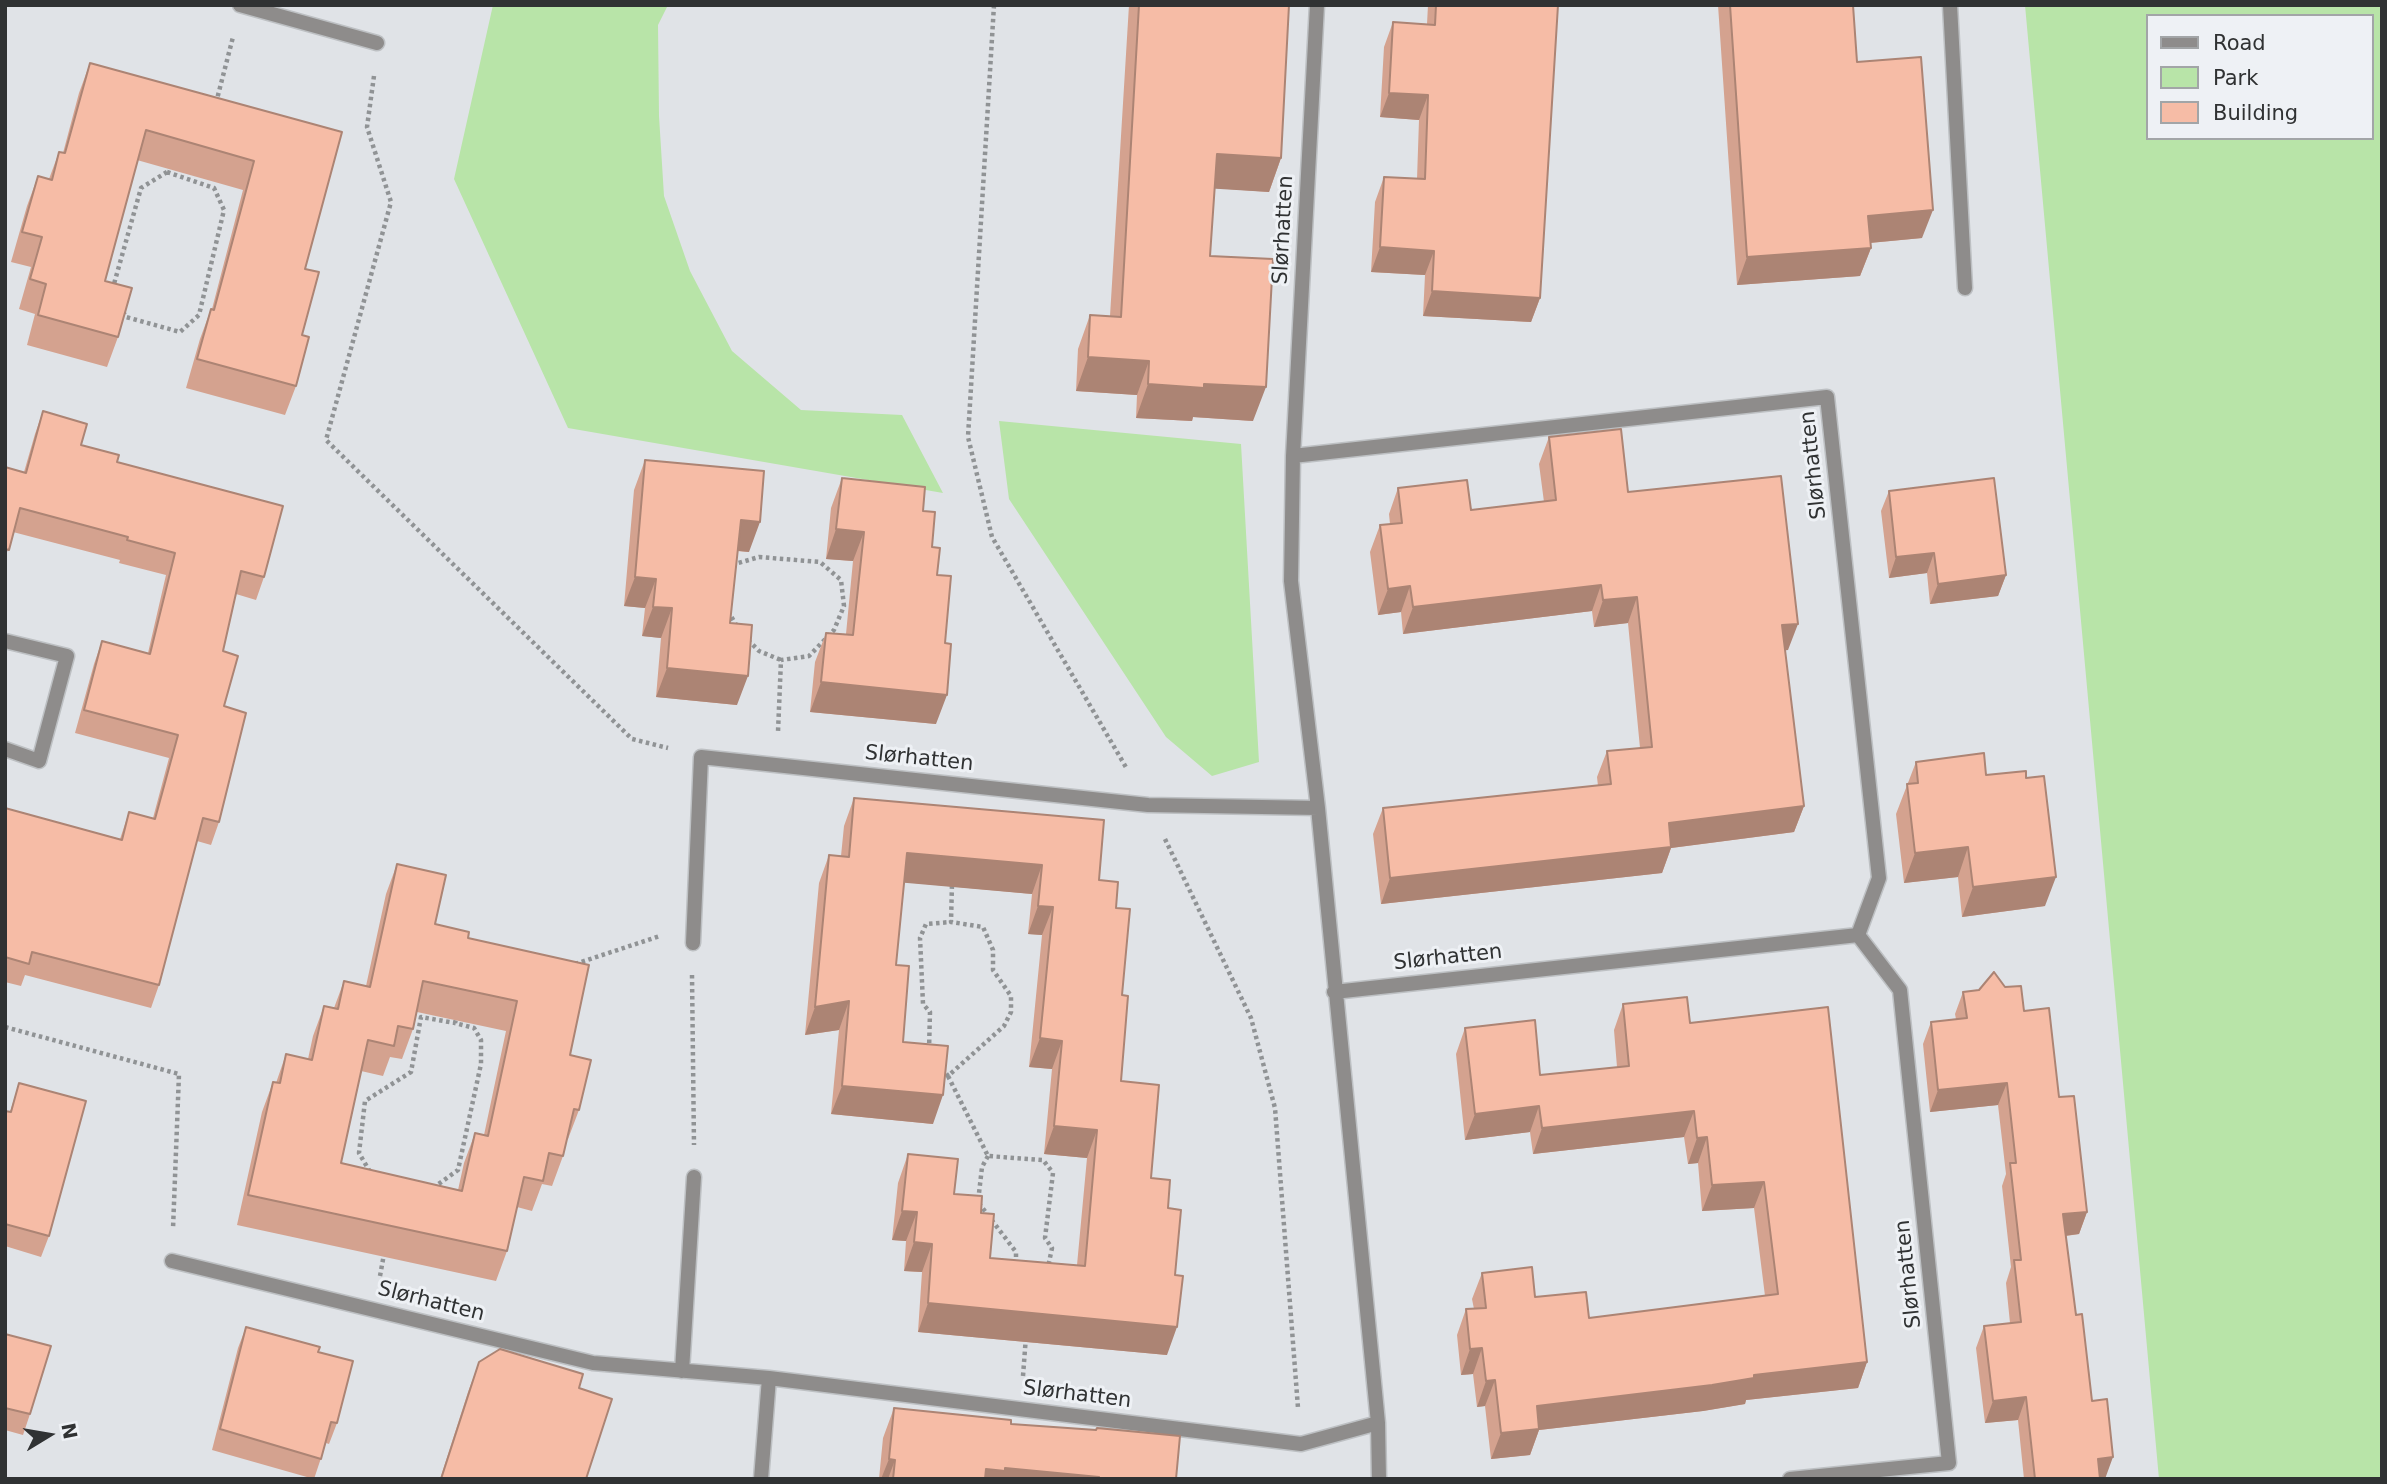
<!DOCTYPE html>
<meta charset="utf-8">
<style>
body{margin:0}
#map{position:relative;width:2387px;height:1484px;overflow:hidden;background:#e0e3e7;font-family:"DejaVu Sans",sans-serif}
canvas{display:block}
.frame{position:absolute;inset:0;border:7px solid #303233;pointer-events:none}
.legend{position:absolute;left:2146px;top:14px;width:228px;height:126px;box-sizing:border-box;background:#eef1f5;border:2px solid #a2a5a7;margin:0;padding:9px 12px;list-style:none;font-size:21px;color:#303233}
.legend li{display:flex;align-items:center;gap:14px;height:35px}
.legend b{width:35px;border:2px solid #a2a5a7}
.north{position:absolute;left:14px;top:1400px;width:70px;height:70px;-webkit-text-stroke:5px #eef1f5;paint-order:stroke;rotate:79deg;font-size:19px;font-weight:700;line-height:28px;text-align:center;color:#303233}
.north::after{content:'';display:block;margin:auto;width:24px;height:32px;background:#303233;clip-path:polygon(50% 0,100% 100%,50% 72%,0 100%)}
</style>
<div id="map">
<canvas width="2387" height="1484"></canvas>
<div class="frame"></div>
<ul class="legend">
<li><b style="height:9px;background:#8e8c8b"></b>Road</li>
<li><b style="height:19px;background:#b8e4a8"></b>Park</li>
<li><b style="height:19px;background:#f6bca6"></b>Building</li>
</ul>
<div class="north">N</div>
</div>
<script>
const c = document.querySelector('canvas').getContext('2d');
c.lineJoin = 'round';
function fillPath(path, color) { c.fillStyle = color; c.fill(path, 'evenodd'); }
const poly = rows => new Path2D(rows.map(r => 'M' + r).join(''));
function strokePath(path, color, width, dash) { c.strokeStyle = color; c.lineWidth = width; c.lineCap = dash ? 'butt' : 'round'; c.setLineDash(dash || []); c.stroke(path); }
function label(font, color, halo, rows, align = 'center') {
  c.font = font + ' "DejaVu Sans",sans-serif'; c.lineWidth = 6; c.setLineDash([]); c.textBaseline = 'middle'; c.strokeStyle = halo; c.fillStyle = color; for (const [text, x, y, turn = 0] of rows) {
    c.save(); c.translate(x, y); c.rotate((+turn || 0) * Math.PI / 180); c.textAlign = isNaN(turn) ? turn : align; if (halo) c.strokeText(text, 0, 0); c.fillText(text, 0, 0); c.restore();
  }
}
const green = poly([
 [493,5,668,5,658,25,659,116,664,196,690,271,732,351,801,410,902,415,943,493,568,428,454,179],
 [2025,5,2382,5,2382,1479,2159,1479],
 [2147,16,2371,16,2371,138,2147,138],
 [999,421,1241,444,1259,762,1212,776,1166,737,1009,499]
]);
const path = poly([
 [994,5,968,437,992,537,1127,769],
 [374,76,367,127,391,202,326,440,632,739,668,748],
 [216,103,233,37],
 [167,172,214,188,224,210,199,315,180,332,126,317,112,291,141,188,167,172],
 [734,567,735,564,759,557,820,562,841,580,844,606,834,630,809,656,781,660,778,732],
 [728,611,738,628],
 [748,640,759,651,781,660],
 [1165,839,1251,1018,1275,1108,1298,1408],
 [575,964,660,936],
 [692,975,694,1145],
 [5,1027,179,1074,173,1229],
 [929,1050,930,1012,923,1004,920,938,926,924,951,922],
 [942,1068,948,1076,1004,1026,1011,1012,1011,996,993,970,993,950,983,927,951,922,952,883],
 [948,1076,988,1156,1043,1160,1053,1173,1045,1238,1052,1248,1048,1267],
 [988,1156,982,1167,978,1202,1016,1252,1016,1263],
 [370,1172,359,1153,365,1101,411,1072,421,1017,455,1023],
 [433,1188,458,1170,481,1064,481,1040,474,1028,455,1023,457,1015],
 [380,1276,384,1254],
 [1023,1376,1026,1336]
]);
const street = poly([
 [240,5,377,43],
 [1317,5,1293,456,1291,581,1318,808,1378,1423,1379,1479],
 [1950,5,1965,288],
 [1293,456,1827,397,1879,878,1858,935,1334,992],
 [5,641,67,656,39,761,5,749],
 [693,943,701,757,1148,805,1318,808],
 [172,1261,593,1363,769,1378,1301,1444,1378,1423],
 [682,1371,694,1177],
 [761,1479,769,1378],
 [1790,1479,1949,1463,1900,990,1858,935]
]);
const wall = poly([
 [1129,5,1289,5,1281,158,1269,192,1214,188,1210,256,1253,421,1193,417,1192,421,1136,418,1137,395,1076,391,1078,349,1090,315,1110,316],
 [1428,5,1558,5,1540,298,1531,322,1423,316,1425,275,1371,272,1375,202,1384,177,1417,179,1419,120,1380,117,1384,47,1393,22,1427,24],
 [1718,5,1853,5,1857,62,1922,238,1870,243,1871,248,1860,276,1737,285],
 [90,63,342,132,305,269,302,335,296,386,285,415,186,388,200,339,211,309,212,309,243,190,137,160,105,281,118,337,107,367,27,345,35,314,19,309,31,267,11,262,27,206,38,176,49,179,59,152,63,153,79,93],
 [43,411,81,445,117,462,264,577,256,600,236,594,223,651,224,706,219,822,211,845,197,841,159,985,151,1008,25,975,21,986,5,982,5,808,120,839,129,812,153,818,169,758,75,733,94,664,102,641,148,653,166,575,119,563,120,560,13,532,5,559,5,467,24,472,35,434],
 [1549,437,1628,492,1788,650,1785,650,1804,806,1794,832,1671,848,1662,873,1381,904,1373,834,1383,808,1598,786,1597,777,1607,751,1640,748,1628,623,1594,627,1592,611,1403,634,1401,612,1378,615,1370,552,1380,525,1390,524,1389,514,1398,488,1471,510,1544,502,1539,464],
 [645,460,749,552,737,551,730,623,737,705,656,697,661,638,642,636,645,608,624,606,634,490],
 [842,478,923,511,932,547,937,575,936,724,810,712,815,662,826,633,846,634,853,561,826,559,831,508],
 [1889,491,2006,575,1998,596,1930,604,1927,573,1889,578,1881,511],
 [1916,762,1986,775,2045,906,1962,917,1958,877,1904,883,1896,814],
 [854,798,1099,880,1116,908,1122,995,1121,1081,1151,1178,1168,1208,1167,1355,918,1332,922,1272,904,1271,906,1241,892,1240,898,1183,908,1154,954,1194,981,1213,990,1258,1077,1265,1087,1158,1044,1154,1052,1069,1029,1067,1042,935,1028,934,1032,894,904,882,896,965,903,1042,933,1124,831,1114,839,1030,805,1035,819,883,829,855,841,856,844,826],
 [397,864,435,924,468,938,570,1055,579,1110,568,1139,567,1139,563,1156,552,1186,542,1184,532,1211,517,1207,507,1251,496,1281,237,1225,262,1112,273,1082,276,1083,286,1054,308,1059,313,1036,324,1006,334,1008,344,981,366,986,386,894],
 [417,1012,506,1031,484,1135,475,1133,464,1163,458,1190,341,1163,361,1071,383,1076,390,1057,402,1059,413,1029],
 [2005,987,2024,1011,2059,1097,2087,1212,2079,1234,2066,1236,2076,1315,2092,1401,2105,1479,2024,1479,2018,1420,1985,1423,1976,1348,1984,1326,2010,1323,2006,1283,2011,1267,2002,1186,2006,1174,1998,1105,1930,1112,1923,1044,1931,1022,1956,1019,1955,1014,1963,992],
 [1623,1004,1690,1023,1867,1362,1858,1388,1746,1400,1745,1404,1703,1411,1539,1430,1530,1455,1491,1459,1485,1406,1477,1407,1473,1374,1461,1375,1457,1335,1466,1309,1474,1309,1472,1299,1482,1273,1535,1297,1589,1318,1765,1296,1754,1208,1702,1211,1698,1163,1688,1164,1684,1137,1533,1154,1530,1132,1465,1140,1456,1054,1465,1028,1540,1075,1617,1067,1614,1030],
 [19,1083,49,1236,41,1257,5,1246,5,1111,10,1112],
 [246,1327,318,1352,337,1423,329,1444,326,1443,314,1479,212,1450,238,1348],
 [5,1334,30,1414,23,1435,5,1430],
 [479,1362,579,1388,586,1479,440,1479,468,1392],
 [894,1408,1011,1424,1176,1479,879,1479,883,1438]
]);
const shadedWall = poly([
 [1389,93,1428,95,1419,120,1380,117],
 [1217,154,1281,158,1269,192,1204,188],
 [1933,210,1922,238,1858,244,1868,216],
 [1380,247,1434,251,1425,275,1371,272],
 [1871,248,1860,276,1737,285,1747,257],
 [1432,291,1540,298,1531,322,1423,316],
 [1088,357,1149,361,1137,395,1076,391],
 [1148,384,1204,384,1266,387,1253,421,1193,417,1192,421,1136,418],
 [741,520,760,522,749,552,730,550],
 [836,529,864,532,853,561,826,559],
 [1934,553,1927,573,1889,578,1896,557],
 [2006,575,1998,596,1930,604,1938,584],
 [635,577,656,579,645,608,624,606],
 [1601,585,1592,611,1403,634,1413,607],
 [1410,586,1401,612,1378,615,1388,589],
 [1637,597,1628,623,1594,627,1603,600],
 [653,607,672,608,661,638,642,636],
 [1798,624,1788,650,1773,652,1782,625],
 [667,668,748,676,737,705,656,697],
 [821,682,947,695,936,724,810,712],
 [1804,806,1794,832,1671,848,1662,873,1381,904,1390,878,1669,823],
 [1968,847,1958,877,1904,883,1915,853],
 [907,853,1042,865,1032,894,896,882],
 [2056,877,2045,906,1962,917,1973,887],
 [1038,906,1053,907,1042,935,1028,934],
 [849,1001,839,1030,805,1035,815,1007],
 [1040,1038,1062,1041,1052,1069,1029,1067],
 [2007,1083,1998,1105,1930,1112,1938,1090],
 [842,1086,943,1095,933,1124,831,1114],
 [1539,1106,1530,1132,1465,1140,1475,1114],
 [1694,1111,1684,1137,1533,1154,1542,1128],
 [1054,1126,1097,1130,1087,1158,1044,1154],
 [1707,1137,1698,1163,1688,1164,1697,1138],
 [1764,1182,1754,1208,1702,1211,1712,1185],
 [902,1211,917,1212,906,1241,892,1240],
 [2087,1212,2079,1234,2055,1237,2063,1214],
 [914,1242,932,1244,922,1272,904,1271],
 [928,1303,1177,1327,1167,1355,918,1332],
 [1482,1348,1473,1374,1461,1375,1470,1349],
 [1867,1362,1858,1388,1746,1400,1745,1404,1703,1411,1539,1430,1530,1455,1491,1459,1501,1433,1537,1406,1754,1375],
 [1495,1380,1485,1406,1477,1407,1486,1381],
 [2026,1397,2018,1420,1985,1423,1993,1401],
 [2113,1457,2105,1479,2091,1479,2098,1459],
 [889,1459,895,1460,888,1479,881,1479],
 [1005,1468,1099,1477,1098,1479,982,1479,986,1469]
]);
const building = poly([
 [1139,5,1289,5,1281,158,1217,154,1210,256,1273,259,1266,387,1204,384,1204,388,1148,384,1149,361,1088,357,1090,315,1121,317,1139,5],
 [1436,5,1558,5,1540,298,1432,291,1434,251,1380,247,1384,177,1425,179,1428,95,1389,93,1393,22,1435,25,1436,5],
 [1730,5,1853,5,1857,62,1921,57,1933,210,1868,216,1871,248,1747,257,1730,5],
 [90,63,342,132,305,269,319,272,302,335,309,337,296,386,197,359,211,309,214,310,254,161,146,130,105,281,132,288,118,337,38,315,46,284,30,279,42,237,22,232,38,176,52,180,59,152,65,153,90,63],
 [43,411,87,424,81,445,119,455,117,462,283,506,264,577,241,571,223,651,238,656,224,706,246,713,219,822,203,818,159,985,32,952,29,964,5,957,5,808,122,840,129,812,155,819,178,735,84,710,102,641,150,654,175,553,127,540,128,537,20,508,9,550,5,549,5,467,26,473,43,411],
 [1621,429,1628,492,1781,476,1798,624,1782,625,1804,806,1669,823,1671,847,1390,878,1383,808,1611,784,1607,751,1652,747,1637,597,1603,600,1601,585,1413,607,1410,586,1388,589,1380,525,1402,523,1398,488,1467,480,1471,510,1556,500,1549,437,1621,429],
 [645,460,764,471,760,522,741,520,730,623,752,625,748,676,667,668,672,608,653,607,656,579,635,577,645,460],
 [842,478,925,487,923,511,935,512,932,547,940,548,937,575,951,576,945,643,951,644,947,695,821,682,826,633,853,635,864,532,836,529,842,478],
 [1994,478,2006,575,1938,584,1934,553,1896,557,1889,491,1994,478],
 [1984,753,1986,775,2026,771,2026,778,2044,776,2056,877,1973,887,1968,847,1915,853,1907,784,1918,783,1916,762,1984,753],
 [854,798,1104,820,1099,880,1118,882,1116,908,1130,909,1122,995,1128,996,1121,1081,1159,1085,1151,1178,1170,1180,1168,1208,1181,1210,1175,1275,1183,1276,1177,1327,928,1303,932,1244,914,1242,917,1212,902,1211,908,1154,958,1159,954,1194,982,1196,981,1213,994,1214,990,1258,1085,1266,1097,1130,1054,1126,1062,1041,1040,1038,1053,907,1038,906,1042,865,907,853,896,965,909,966,903,1042,948,1046,943,1095,842,1086,849,1001,815,1007,829,855,849,857,854,798],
 [397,864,446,875,435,924,469,932,468,938,589,965,570,1055,591,1060,579,1110,574,1109,563,1156,549,1153,543,1181,524,1177,507,1251,248,1195,273,1082,280,1083,286,1054,312,1060,324,1006,338,1009,344,981,370,987,397,864],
 [423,981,517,1001,488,1136,475,1133,462,1191,341,1163,368,1040,394,1046,398,1026,413,1029,423,981],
 [1994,972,2005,987,2021,986,2024,1011,2049,1008,2059,1097,2074,1096,2087,1212,2063,1214,2076,1315,2082,1314,2092,1401,2107,1399,2113,1457,2098,1459,2100,1479,2035,1479,2026,1397,1993,1401,1984,1326,2021,1322,2014,1260,2021,1260,2010,1163,2016,1163,2007,1083,1938,1090,1931,1022,1967,1018,1963,992,1979,990,1994,972],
 [1687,997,1690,1023,1828,1007,1867,1362,1754,1375,1754,1378,1712,1385,1537,1406,1539,1429,1501,1433,1495,1380,1486,1381,1482,1348,1470,1349,1466,1309,1486,1308,1482,1273,1532,1267,1535,1297,1586,1292,1589,1318,1778,1294,1764,1182,1712,1185,1707,1137,1697,1138,1694,1111,1542,1128,1539,1106,1475,1114,1465,1028,1535,1020,1540,1075,1629,1066,1623,1004,1687,997],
 [19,1083,86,1101,49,1236,5,1224,5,1111,11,1112,19,1083],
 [246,1327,320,1347,318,1352,353,1361,337,1423,331,1422,321,1459,220,1429,246,1327],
 [5,1334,51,1346,30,1414,5,1408,5,1334],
 [500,1349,583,1374,579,1388,612,1399,586,1479,441,1479,479,1362,500,1349],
 [894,1408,1011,1420,1011,1424,1096,1430,1097,1428,1180,1436,1176,1479,1098,1479,1099,1477,1005,1468,1005,1471,986,1469,985,1479,893,1479,895,1460,889,1459,894,1408]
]);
const streetNames = [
 ["Slørhatten",1284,230,-87],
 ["Slørhatten",1814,465,-96],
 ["Slørhatten",919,759,6],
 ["Slørhatten",1448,958,-6],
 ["Slørhatten",1909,1274,-96],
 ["Slørhatten",431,1302,14],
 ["Slørhatten",1077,1395,7]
];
fillPath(green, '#b8e4a8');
strokePath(street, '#bdc0c3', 17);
strokePath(path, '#909395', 4.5, [3.5, 3.5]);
strokePath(street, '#8e8c8b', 14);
fillPath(wall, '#d4a28f');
fillPath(shadedWall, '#ac8474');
fillPath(building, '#f6bca6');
strokePath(building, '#ac8474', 2);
label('21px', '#303233', '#eef1f5', streetNames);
</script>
